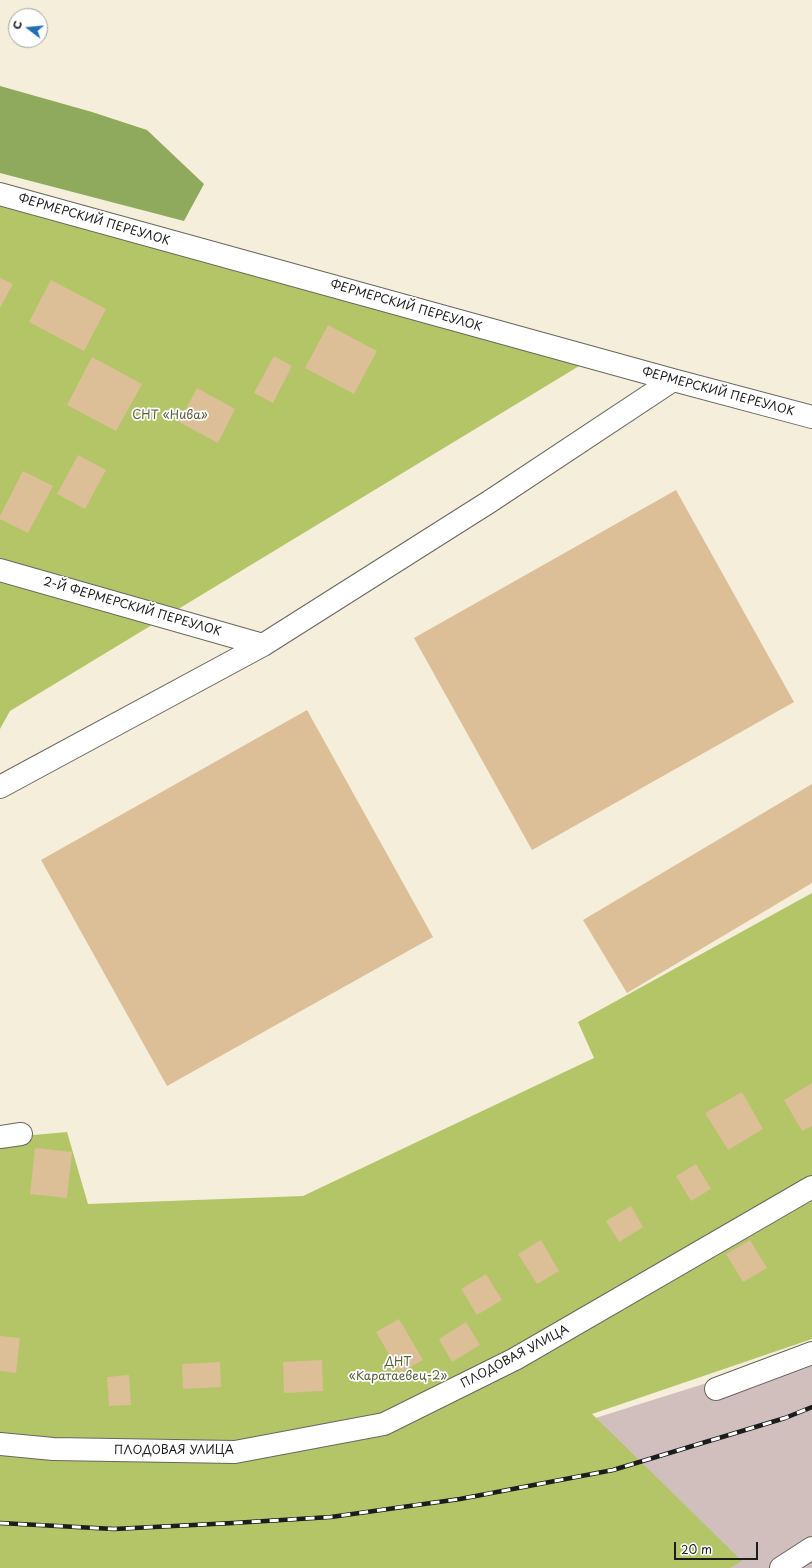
<!DOCTYPE html>
<meta charset="utf-8">
<style>
body{margin:0}
#map{position:relative;width:812px;height:1568px;overflow:hidden;background:#f5eedb;font-family:"Playpen Sans",sans-serif}
canvas{display:block}
.north{position:absolute;left:8px;top:8px;width:40px;height:40px;box-sizing:border-box;background:#fff;border:1px solid #a4a4a4;border-radius:50%;rotate:286deg;font-size:11px;font-weight:700;line-height:16px;text-align:center;color:#1c1c1c}
.north::after{content:'';display:block;margin:auto;width:14px;height:18px;background:#1f6fb2;clip-path:polygon(50% 0,100% 100%,50% 72%,0 100%)}
.scale{position:absolute;left:674px;top:1542px;width:84px;height:18px;box-sizing:border-box;border:2px solid #1c1c1c;border-top:0;padding-left:5px;font-size:12px;line-height:14px;white-space:nowrap;color:#1c1c1c;-webkit-text-stroke:3px #fff;paint-order:stroke}
</style>
<div id="map">
<canvas width="812" height="1568"></canvas>
<div class="north">С</div>
<div class="scale">20 m</div>
</div>
<script>
const c = document.querySelector('canvas').getContext('2d');
c.lineJoin = 'round';
function fillPath(path, color) { c.fillStyle = color; c.fill(path, 'evenodd'); }
const poly = rows => new Path2D(rows.map(r => 'M' + r).join(''));
function strokePath(path, color, width, dash) { c.strokeStyle = color; c.lineWidth = width; c.lineCap = dash ? 'butt' : 'round'; c.setLineDash(dash || []); c.stroke(path); }
function label(font, color, halo, rows, align = 'center') {
  c.font = font + ' "Playpen Sans",sans-serif'; c.lineWidth = 3.5; c.setLineDash([]); c.textBaseline = 'middle'; c.strokeStyle = halo; c.fillStyle = color; for (const [text, x, y, turn = 0] of rows) {
    c.save(); c.translate(x, y); c.rotate((+turn || 0) * Math.PI / 180); c.textAlign = isNaN(turn) ? turn : align; if (halo) c.strokeText(text, 0, 0); c.fillText(text, 0, 0); c.restore();
  }
}
const industrial = poly([
 [812,1350,812,1568,722,1568,589,1420]
]);
const green = poly([
 [0,194,594,357,10,711,0,729],
 [812,893,812,1339,592,1414,742,1561,730,1568,0,1568,0,1138,67,1132,88,1204,303,1196,594,1058,578,1022]
]);
const forest = poly([
 [0,86,92,112,147,130,204,184,184,221,0,173]
]);
const building = poly([
 [0,278,13,284,0,308],
 [51,280,106,309,84,351,29,322],
 [328,325,377,351,354,394,305,368],
 [274,356,292,366,273,403,254,393],
 [92,357,142,384,116,431,67,405],
 [197,388,235,409,218,443,179,422],
 [78,455,106,470,85,509,57,494],
 [23,471,53,486,28,533,0,519,0,516],
 [676,490,794,702,532,850,414,638],
 [307,710,433,937,167,1086,41,860],
 [812,784,812,883,627,993,583,920],
 [812,1083,812,1126,802,1131,784,1100],
 [742,1092,763,1129,728,1150,705,1113],
 [35,1148,72,1152,67,1198,30,1194],
 [696,1164,711,1189,691,1201,676,1176],
 [631,1206,643,1227,619,1242,606,1221],
 [541,1240,559,1271,537,1284,518,1254],
 [750,1240,767,1268,743,1282,726,1254],
 [486,1274,502,1300,477,1315,461,1289],
 [399,1319,423,1360,400,1373,376,1332],
 [466,1322,480,1345,452,1362,439,1339],
 [0,1336,20,1338,16,1373,0,1371],
 [322,1360,323,1391,284,1393,283,1362],
 [220,1362,221,1387,183,1389,182,1364],
 [129,1375,131,1405,109,1406,107,1377]
]);
const minor = poly([
 [0,194,673,380,812,417],
 [0,570,263,645],
 [0,787,263,645,489,502,673,380],
 [0,1137,21,1134],
 [716,1389,812,1353],
 [0,1444,53,1449,235,1452,384,1424,515,1359,812,1187],
 [781,1568,812,1548]
]);
const rail = poly([
 [0,1523,114,1529,233,1523,331,1517,460,1499,613,1470,785,1418,812,1407]
]);
const streetNames = [
 ["ФЕРМЕРСКИЙ ПЕРЕУЛОК",94,220,16],
 ["ФЕРМЕРСКИЙ ПЕРЕУЛОК",406,306,16],
 ["ФЕРМЕРСКИЙ ПЕРЕУЛОК",718,392,15],
 ["2-Й ФЕРМЕРСКИЙ ПЕРЕУЛОК",132,607,16],
 ["ПЛОДОВАЯ УЛИЦА",515,1357,-28],
 ["ПЛОДОВАЯ УЛИЦА",174,1451]
];
const parkNames = [
 ["СНТ «Нива»",170,416],
 ["ДНТ",398,1363],
 ["«Каратаевец-2»",398,1377]
];
fillPath(industrial, '#d1bfbd');
fillPath(green, '#b4c568');
fillPath(forest, '#8faa5c');
fillPath(building, '#dcbe97');
strokePath(minor, '#68665f', 24);
strokePath(minor, '#fff', 22);
strokePath(rail, '#1c1c1c', 4.5);
strokePath(rail, '#fff', 3, [9]);
label('12px', '#1c1c1c', '#fff', streetNames);
label('12px', '#59603a', '#fff', parkNames);
</script>
